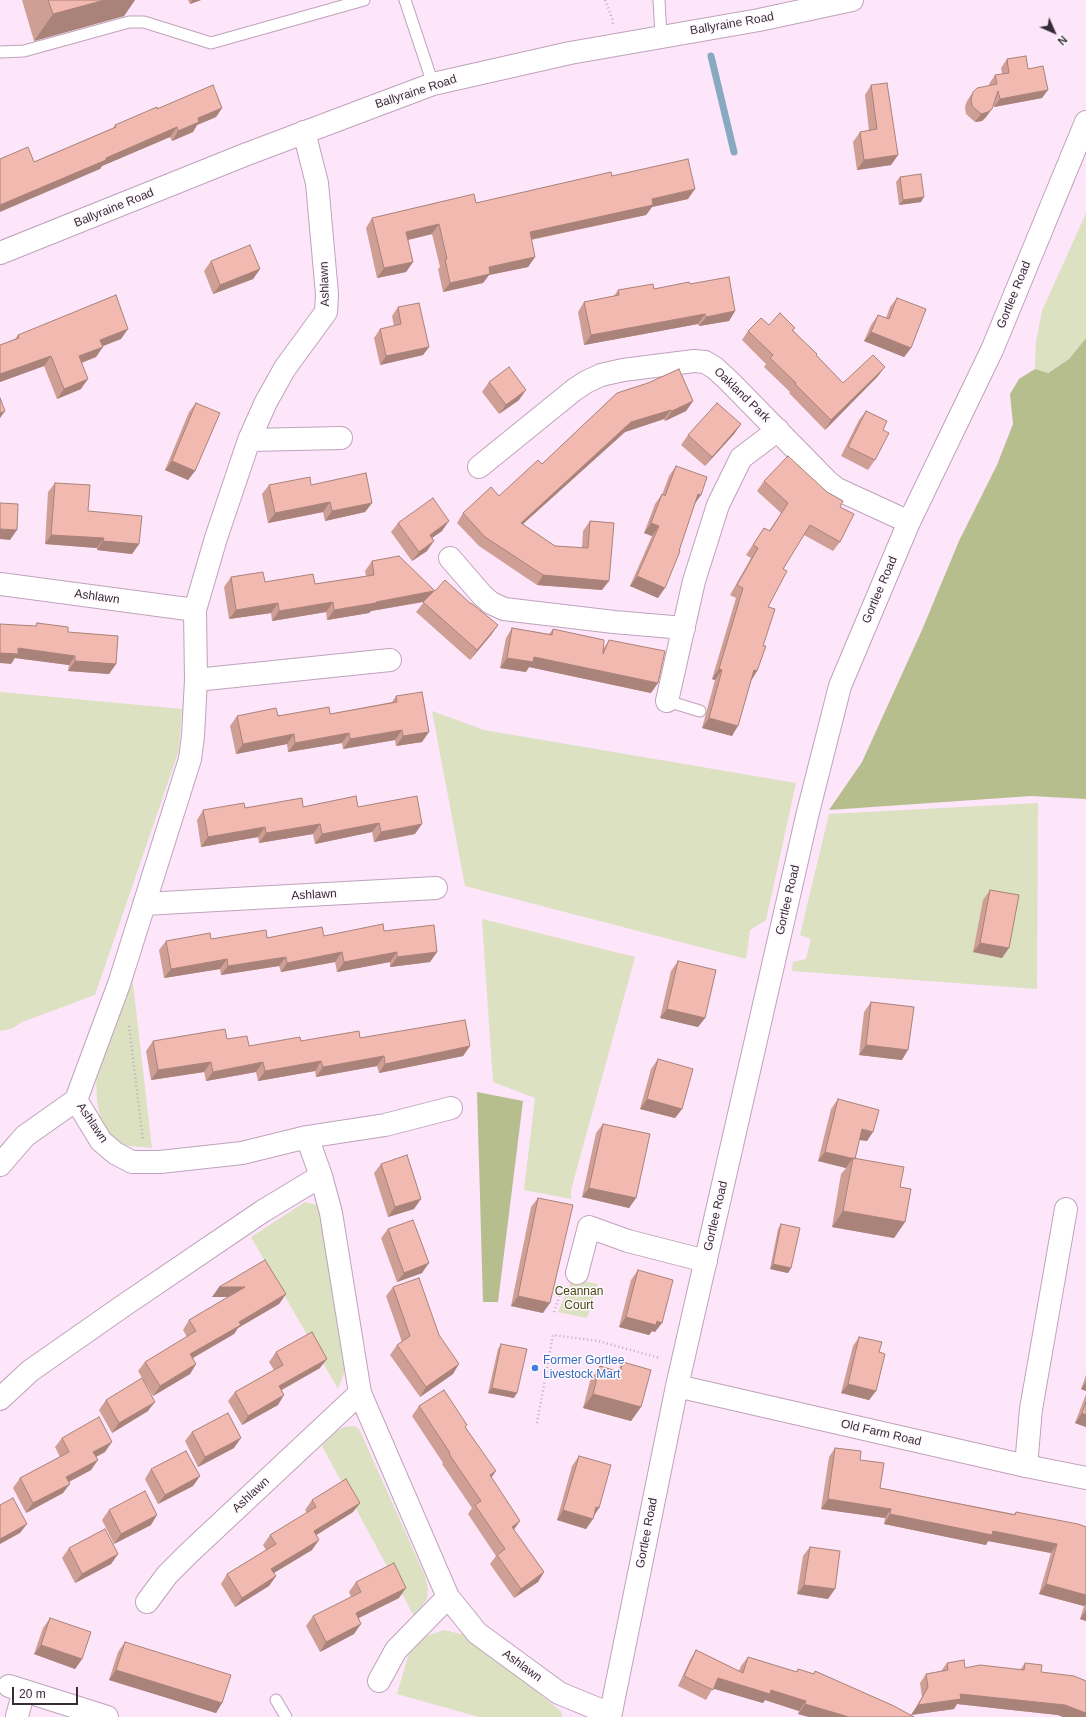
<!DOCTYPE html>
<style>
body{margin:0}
#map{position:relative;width:1086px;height:1717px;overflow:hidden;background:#fde5fa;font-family:Helvetica,sans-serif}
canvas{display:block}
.north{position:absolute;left:1034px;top:12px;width:40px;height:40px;-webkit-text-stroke:3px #fff9fe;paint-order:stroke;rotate:135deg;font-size:11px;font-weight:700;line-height:16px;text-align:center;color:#382d37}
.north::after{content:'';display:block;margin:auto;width:14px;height:18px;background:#382d37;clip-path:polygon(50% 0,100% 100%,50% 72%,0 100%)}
.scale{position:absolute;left:12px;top:1687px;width:66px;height:18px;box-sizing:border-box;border:2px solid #382d37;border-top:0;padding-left:5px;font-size:12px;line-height:14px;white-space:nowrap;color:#382d37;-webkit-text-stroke:3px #fff9fe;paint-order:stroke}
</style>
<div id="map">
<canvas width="1086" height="1717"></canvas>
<div class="north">N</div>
<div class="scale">20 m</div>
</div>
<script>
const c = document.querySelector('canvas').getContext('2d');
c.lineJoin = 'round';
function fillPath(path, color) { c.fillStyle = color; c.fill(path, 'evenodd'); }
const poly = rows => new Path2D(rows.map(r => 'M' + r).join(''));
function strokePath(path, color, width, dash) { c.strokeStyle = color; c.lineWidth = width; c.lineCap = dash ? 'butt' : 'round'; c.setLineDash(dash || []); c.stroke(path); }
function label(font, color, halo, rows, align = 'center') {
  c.font = font + ' Helvetica,sans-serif'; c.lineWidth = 3; c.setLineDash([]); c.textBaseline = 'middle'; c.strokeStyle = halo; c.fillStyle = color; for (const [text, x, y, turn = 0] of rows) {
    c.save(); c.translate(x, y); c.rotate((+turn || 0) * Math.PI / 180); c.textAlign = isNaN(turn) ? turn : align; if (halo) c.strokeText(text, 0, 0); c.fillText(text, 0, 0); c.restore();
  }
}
const green = poly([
 [1086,213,1086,338,1069,359,1047,373,1035,369,1036,342,1042,311],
 [0,692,182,709,179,750,95,995,22,1022,11,1029,0,1031],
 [432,711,484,730,796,783,766,920,750,930,746,959,465,886],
 [1038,803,1037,989,792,971,793,962,806,959,811,939,800,935,829,814],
 [482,919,635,957,571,1190,571,1199,524,1190,535,1098,493,1082],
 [131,967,152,1148,121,1145,102,1126,97,1101,96,1073],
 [305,1202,317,1205,320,1211,345,1371,338,1389,251,1237],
 [572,1279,598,1284,587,1318,558,1312],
 [353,1426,357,1427,360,1431,425,1576,428,1588,427,1599,414,1616,322,1446,335,1432,344,1427],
 [444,1630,465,1635,561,1711,562,1717,479,1717,397,1694,409,1653,427,1636]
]);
const forest = poly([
 [1086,338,1086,799,1031,796,829,810,862,762,922,630,959,541,997,465,1013,424,1010,394,1019,379,1035,369,1048,373,1069,359],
 [477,1092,523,1101,498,1302,483,1302]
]);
const stream = poly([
 [711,56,734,152]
]);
const path = poly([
 [605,0,612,18,613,24],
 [129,1026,143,1140],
 [554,1312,562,1288],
 [537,1423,553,1335,598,1341,660,1358]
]);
const service = poly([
 [405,0,433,84],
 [659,0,661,36],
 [0,52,24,51,129,22,144,22,211,43,364,0],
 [667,701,700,711],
 [276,1700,286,1717]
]);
const minor = poly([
 [249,440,341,438],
 [479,467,574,390,586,382,601,375,623,370,694,361,705,362,715,368,729,381,827,481,837,489,909,522],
 [450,558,482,595,491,603,504,609,614,622,684,628],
 [0,584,195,610],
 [196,680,390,660],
 [667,701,694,581,718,505,741,458,778,430],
 [144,904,436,888],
 [76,1100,119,984,190,759,193,736,196,680,195,610,216,538,249,440,266,402,285,368,326,312,327,294,317,183,304,132],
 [76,1100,101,1141,115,1153,132,1162,160,1162,242,1153,307,1137,385,1125,451,1108],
 [307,1137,321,1176,331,1213,360,1393,448,1597,477,1633,559,1693,610,1714],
 [0,1165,25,1136,76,1100],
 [577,1273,589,1227,628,1241,706,1261],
 [0,1399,30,1371,123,1306,263,1211,321,1176],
 [1026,1466,1031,1409,1066,1209],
 [147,1602,167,1575,189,1553,360,1393],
 [379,1681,396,1650,448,1597],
 [9,1686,107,1717],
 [17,1716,24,1691]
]);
const tertiary = poly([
 [677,1386,1026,1466,1086,1478],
 [610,1717,677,1386,808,812,840,686,909,522,992,350,1086,122]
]);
const secondary = poly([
 [0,253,247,154,433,84,570,53,759,20,852,0]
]);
const wall = poly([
 [22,0,135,0,124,16,34,41],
 [188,0,201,0,190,4],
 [1007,59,1028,69,1042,98,994,107,993,105,986,117,982,121,975,122,966,114,965,107,967,101,973,92,990,86,989,84,995,75,1002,74,1001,68],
 [871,85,898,155,891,165,857,170,853,142,860,132,869,131,865,95],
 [222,108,216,117,197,125,193,132,172,141,170,137,102,166,100,169,34,162,113,128,115,125,157,109],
 [612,176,688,199,652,207,646,215,531,240,535,257,528,267,489,275,483,283,443,292,438,269,440,267,432,234,408,240,413,262,406,272,377,278,366,228,372,218,476,203],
 [900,177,921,202,899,205,896,182],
 [211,261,260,269,253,279,213,294,204,271],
 [690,284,735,311,729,321,699,326,698,324,584,345,578,312,584,302,614,296,618,290,654,289],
 [897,298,911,348,904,357,864,341,871,325,878,315,886,318,890,307],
 [398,307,429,347,423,355,380,365,374,338,380,329,394,326,392,316],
 [769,325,793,330,816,355,843,383,878,376,825,430,789,393,790,392,764,367,766,364,742,340,748,331],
 [18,335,121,339,102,346,96,357,82,363,81,389,57,399,44,366,0,382,0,345,15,339],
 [489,382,519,400,499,414,482,392],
 [617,393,693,401,686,411,665,421,664,419,625,432,523,524,555,546,582,548,583,531,590,521,602,590,537,585,479,546,457,523,463,513,499,496,542,464],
 [196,403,195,471,188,480,165,470,189,412],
 [866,411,883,430,875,460,868,470,841,456,859,420],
 [741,424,734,434,705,466,681,445,688,435],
 [676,466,695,503,658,598,630,586,652,536,644,533,655,504,662,494,662,495,669,476],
 [764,481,840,507,840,542,833,551,804,535,783,569,768,607,763,646,757,671,751,680,732,736,702,728,715,680,712,679,736,598,730,595,751,558,746,555,764,528,769,531,781,513,757,491],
 [55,483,88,511,139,544,132,554,97,550,97,548,45,544,48,492],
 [269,485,311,485,372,503,365,512,325,521,323,512,268,523,262,494],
 [398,523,442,531,432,538,427,551,412,561,391,532],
 [372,561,435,591,471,604,498,625,491,635,470,660,416,612,424,602,371,611,369,613,327,620,326,612,272,621,271,613,229,619,224,587,231,577,265,582,315,584,366,576,365,571],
 [37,623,68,632,116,664,109,674,68,671,69,665,15,658,11,664],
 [512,628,549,634,553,629,604,648,609,640,651,693,529,667,526,672,500,668,506,638],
 [396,696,422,742,396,746,395,740,343,749,342,743,288,752,287,744,236,754,230,726,237,716,330,714,392,702],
 [303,807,358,807,415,834,374,842,372,832,315,844,313,834,259,843,258,837,201,847,197,820,203,810,245,808],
 [990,890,1002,958,973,952,983,900],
 [384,931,437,952,430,962,390,967,390,962,337,972,335,962,281,972,279,966,221,975,220,969,164,978,159,950,166,941,324,936],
 [678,961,705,1018,698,1027,660,1018,671,971],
 [871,1002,902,1060,859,1055,864,1012],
 [360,1038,470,1046,463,1056,379,1073,377,1066,316,1077,315,1071,258,1081,256,1072,206,1081,204,1072,151,1080,146,1051,153,1041,227,1039,249,1046,301,1041],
 [658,1059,682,1109,675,1118,640,1109,651,1069],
 [838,1099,867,1141,859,1140,855,1159,900,1187,905,1222,894,1238,832,1227,841,1174,846,1168,818,1161,831,1109],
 [603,1124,636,1198,629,1208,582,1197,596,1133],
 [381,1164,414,1209,388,1217,374,1173],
 [538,1198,543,1313,511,1306,531,1207],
 [781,1224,791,1268,788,1273,770,1269,778,1229],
 [388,1229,422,1273,397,1282,381,1238],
 [638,1270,655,1332,652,1331,649,1335,619,1327,631,1280],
 [393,1287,453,1374,420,1397,390,1355,397,1345,402,1342,386,1296],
 [286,1294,279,1304,238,1328,234,1334,193,1358,196,1364,190,1374,153,1396,138,1371,145,1362,187,1337,183,1330,189,1320,228,1297,212,1297],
 [859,1337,876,1391,869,1400,841,1393,853,1346],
 [501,1344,514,1398,488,1393,498,1349],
 [276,1352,320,1368,282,1390,278,1405,242,1425,228,1401,235,1392,274,1370,269,1362],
 [623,1362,641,1407,631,1421,583,1408,590,1381,600,1366,617,1371],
 [1086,1375,1086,1391,1081,1389],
 [1086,1394,1086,1427,1075,1423],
 [106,1400,148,1411,112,1433,99,1410],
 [419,1406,466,1427,491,1478,514,1530,544,1572,538,1582,514,1598,490,1564,496,1556,468,1514,472,1508,442,1464,443,1463,412,1416],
 [192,1432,234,1448,198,1467,185,1441],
 [62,1438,105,1452,96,1457,91,1470,69,1482,63,1493,26,1513,13,1488,20,1478,60,1457,55,1447],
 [835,1448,860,1460,880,1488,1014,1514,1016,1512,1086,1527,1086,1621,1080,1619,1084,1606,1039,1594,1051,1553,988,1541,986,1545,884,1524,885,1518,821,1509,829,1457],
 [579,1456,599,1508,586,1529,557,1520,572,1466],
 [151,1469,200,1476,193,1486,158,1504,145,1479],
 [312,1500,360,1503,353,1512,316,1535,312,1550,273,1573,276,1576,269,1586,235,1607,221,1584,227,1574,266,1550,263,1545,270,1535,307,1513,305,1510],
 [109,1510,151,1525,114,1544,102,1520],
 [810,1547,828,1599,797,1594,803,1556],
 [69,1548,118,1554,111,1564,75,1583,62,1558],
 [356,1582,399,1598,358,1618,354,1634,320,1652,306,1626,313,1616,351,1597,349,1592],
 [50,1618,82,1659,75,1669,34,1654,43,1628],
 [125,1642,222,1703,216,1713,109,1680,118,1652],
 [696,1650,739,1671,741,1666,748,1657,796,1672,798,1669,813,1674,815,1671,914,1717,809,1717,798,1714,799,1711,765,1700,763,1703,713,1688,706,1700,678,1686,690,1660],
 [947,1663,965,1668,1020,1670,1025,1663,1041,1672,1086,1717,1063,1717,1058,1715,957,1704,954,1709,911,1715,922,1697,920,1683,926,1674,941,1671]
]);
const shadedWall = poly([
 [105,0,135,0,124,16,34,41,53,14],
 [192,0,201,0,190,4],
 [1048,90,1042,98,994,107,1000,99],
 [222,108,216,117,197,125,193,132,172,141,178,131,198,118],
 [992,109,986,117,982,121,975,122,981,114],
 [177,127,170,137,102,166,100,169,0,212,0,205,106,158],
 [898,155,891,165,857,170,864,160],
 [695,189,688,199,652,207,646,215,523,241,530,232,652,199],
 [924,197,921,202,899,205,903,200],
 [439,224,432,234,399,242,406,232],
 [535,257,528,267,489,275,483,283,443,292,450,283,489,267],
 [413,262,406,272,377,278,384,268],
 [260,269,253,279,213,294,220,285],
 [735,311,729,321,699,326,706,317],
 [705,314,698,324,584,345,591,335],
 [128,329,121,339,93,350,100,340],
 [871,332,911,348,904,357,864,341],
 [103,347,96,357,72,366,79,356],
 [429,347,423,355,380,365,386,356],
 [51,356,44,366,0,382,0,374],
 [885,367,878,376,825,430,831,420],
 [88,379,81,389,57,399,64,389],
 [526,390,519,400,499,414,506,405],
 [693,401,686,411,665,421,672,411],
 [671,410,664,419,625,432,514,532,521,523,631,422],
 [5,411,0,418,0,413],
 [741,424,734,434,705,466,712,457],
 [172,461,195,471,188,480,165,470],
 [698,494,701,495,694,505],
 [330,502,323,512,268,523,275,513],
 [372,503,365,512,325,521,332,511],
 [449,521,442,531,423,544,430,535],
 [651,523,659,526,652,536,644,533],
 [0,529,17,530,10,540,0,539],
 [51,535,104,538,97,548,45,544],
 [103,541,139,544,132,554,97,550],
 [434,541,427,551,412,561,419,552],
 [543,575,609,581,602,590,537,585],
 [637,576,665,588,658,598,630,586],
 [434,591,427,601,371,611,369,613,327,620,334,610],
 [333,602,326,612,272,621,279,611],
 [278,603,271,613,229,619,236,610],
 [498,625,491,635,470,660,477,650],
 [18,648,75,656,69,665,15,658,11,664,0,663,0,653],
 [534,657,658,683,651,693,529,667,526,672,500,668,507,658],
 [75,661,116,664,109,674,68,671],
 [719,669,722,670,715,680,712,679],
 [754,670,757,671,751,681],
 [709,718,738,726,732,736,702,728],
 [402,730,395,740,343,749,350,739],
 [429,732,422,742,396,746,403,736],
 [349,733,342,743,288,752,295,743],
 [294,734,287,744,236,754,243,744],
 [379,823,372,832,315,844,322,834],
 [320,824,313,834,259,843,266,833],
 [422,824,415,834,374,842,381,832],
 [265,827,258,837,201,847,208,837],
 [980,943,1009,948,1002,958,973,952],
 [342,952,335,962,281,972,287,963],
 [397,952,390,962,337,972,344,962],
 [437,952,430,962,390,967,397,957],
 [286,957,279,966,221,975,228,966],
 [227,959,220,969,164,978,171,969],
 [667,1009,705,1018,698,1027,660,1018],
 [866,1045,908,1050,902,1060,859,1055],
 [470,1046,463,1056,379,1073,385,1064],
 [384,1056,377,1066,316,1077,323,1067],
 [321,1061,315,1071,258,1081,265,1071],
 [211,1062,204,1072,151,1080,158,1070],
 [263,1062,256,1072,206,1081,213,1072],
 [647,1099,682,1109,675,1118,640,1109],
 [862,1129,873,1132,867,1141,855,1139],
 [825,1152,853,1158,846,1168,818,1161],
 [589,1188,636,1198,629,1208,582,1197],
 [421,1199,414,1209,388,1217,395,1207],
 [843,1211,905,1222,894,1238,832,1227],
 [429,1263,422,1273,397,1282,404,1273],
 [773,1264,791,1268,788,1273,770,1269],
 [219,1287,245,1287,238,1297,212,1297],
 [286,1294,279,1304,238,1328,234,1334,184,1363,190,1354,239,1322],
 [518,1296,550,1303,543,1313,511,1306],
 [626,1317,657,1321,662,1323,655,1332,652,1331,649,1335,619,1327],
 [327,1359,320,1368,272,1395,279,1386],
 [196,1364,190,1374,153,1396,160,1386],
 [459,1364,453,1374,420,1397,426,1387],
 [1086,1382,1086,1391,1081,1389],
 [848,1384,876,1391,869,1400,841,1393],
 [492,1388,517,1393,514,1398,488,1393],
 [593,1394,641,1407,631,1421,583,1408],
 [284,1395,278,1405,242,1425,248,1416],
 [155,1402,148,1411,112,1433,119,1423],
 [1082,1413,1086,1415,1086,1427,1075,1423],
 [241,1438,234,1448,198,1467,205,1457],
 [112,1442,105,1452,86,1462,93,1452],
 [98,1460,91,1470,59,1487,66,1477],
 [496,1471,489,1481,490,1475],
 [200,1476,193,1486,158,1504,165,1495],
 [70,1484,63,1493,26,1513,33,1503],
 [828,1499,891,1509,885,1518,821,1509],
 [360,1503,353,1512,307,1541,314,1531],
 [596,1507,599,1508,592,1518],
 [563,1510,593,1519,586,1529,557,1520],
 [890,1514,993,1531,1057,1544,1051,1553,988,1541,986,1545,884,1524],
 [157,1515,151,1525,114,1544,121,1534],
 [520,1521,513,1531,512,1527],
 [27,1524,20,1533,0,1544,0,1539],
 [319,1540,312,1550,264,1579,271,1569],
 [118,1554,111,1564,75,1583,82,1574],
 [544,1572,538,1582,514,1598,521,1589],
 [276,1576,269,1586,235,1607,242,1598],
 [1046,1584,1086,1595,1086,1604,1084,1606,1039,1594],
 [804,1585,835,1589,828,1599,797,1594],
 [406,1588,399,1598,349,1623,356,1613],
 [1086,1610,1086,1621,1080,1619],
 [361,1624,354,1634,320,1652,326,1642],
 [41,1645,82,1659,75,1669,34,1654],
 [116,1670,222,1703,216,1713,109,1680],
 [718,1678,771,1690,806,1701,799,1711,765,1700,763,1703,711,1688],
 [960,1694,1065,1705,1086,1713,1086,1717,1063,1717,1058,1715,957,1704,954,1709,911,1715,918,1705],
 [805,1704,849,1717,809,1717,798,1714]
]);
const building = poly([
 [48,0,105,0,53,14,48,0],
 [1026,56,1028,69,1043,66,1048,90,1000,99,998,91,992,109,988,112,981,114,972,106,971,99,973,92,977,88,997,84,995,75,1009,73,1007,59,1026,56],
 [887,83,898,155,864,160,860,132,877,129,871,85,887,83],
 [213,85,222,108,198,118,199,122,178,131,177,127,106,158,106,160,0,205,0,159,28,147,34,162,116,127,115,125,157,107,157,109,213,85],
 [688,159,695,189,652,199,653,205,530,232,535,257,489,267,490,274,450,283,445,259,447,259,439,224,406,232,413,262,384,268,372,218,474,194,476,203,611,172,612,176,688,159],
 [921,174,924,197,903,200,900,177,921,174],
 [250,245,260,269,220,285,211,261,250,245],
 [729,277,735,311,706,317,705,314,591,335,584,302,619,295,618,290,653,284,654,289,689,282,690,284,729,277],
 [116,295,128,329,100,340,103,347,79,356,88,379,64,389,51,356,0,374,0,345,19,338,18,335,116,295],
 [897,298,926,309,911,348,871,332,878,315,889,319,897,298],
 [419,303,429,347,386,356,380,329,401,324,398,307,419,303],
 [780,313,795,328,792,330,817,354,816,355,843,383,873,355,885,367,831,420,795,384,796,383,770,358,773,355,748,331,761,318,769,325,780,313],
 [509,367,526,390,506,405,489,382,509,367],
 [679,369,693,401,672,411,671,410,631,422,521,523,555,546,588,548,590,521,614,523,609,581,543,575,485,537,463,513,491,487,499,496,538,460,542,464,617,393,648,383,679,369],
 [0,398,5,411,0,413,0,398],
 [196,403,220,413,195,471,172,461,196,403],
 [717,403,741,424,712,457,688,435,717,403],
 [866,411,887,421,883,430,889,433,875,460,848,447,866,411],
 [788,456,827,492,843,501,840,507,854,514,840,542,810,525,783,569,787,571,768,607,775,609,763,646,766,646,757,671,754,670,738,726,709,718,722,670,719,669,743,588,737,585,758,548,753,545,764,528,770,531,788,503,764,481,788,456],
 [676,466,707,477,701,495,698,494,679,551,680,551,665,588,637,576,659,526,651,523,662,494,665,496,676,466],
 [366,473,372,503,332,511,330,502,275,513,269,485,310,477,311,485,366,473],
 [55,483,90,485,88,511,142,516,139,544,103,541,104,538,51,535,55,483],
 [433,498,449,521,430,535,434,541,419,552,398,523,433,498],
 [0,503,18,504,17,530,0,529,0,503],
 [399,556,435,591,445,580,471,604,471,603,498,625,477,650,423,602,434,591,376,602,376,603,334,610,333,602,279,611,278,603,236,610,231,577,263,572,265,582,313,574,315,584,374,575,372,561,399,556],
 [37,623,68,627,68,632,118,636,116,664,75,661,75,656,18,648,18,654,0,653,0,624,36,626,37,623],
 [512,628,552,635,553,629,604,640,603,654,609,640,665,651,658,683,534,657,533,662,507,658,512,628],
 [422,692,429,732,403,736,402,730,350,739,349,733,295,743,294,734,243,744,237,716,276,708,278,716,329,707,330,714,397,702,396,696,422,692],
 [356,796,358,807,417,796,422,824,381,832,379,823,322,834,320,824,266,833,265,827,208,837,203,810,244,803,245,808,302,798,303,807,356,796],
 [990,890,1019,895,1009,948,980,943,990,890],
 [383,924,384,931,434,925,437,952,397,957,397,952,344,962,342,952,287,963,286,957,228,966,227,959,171,969,166,941,210,933,211,939,266,930,267,938,322,927,324,936,383,924],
 [678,961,716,970,705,1018,667,1009,678,961],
 [871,1002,914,1007,908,1050,866,1045,871,1002],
 [465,1020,470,1046,385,1064,384,1056,323,1067,321,1061,265,1071,263,1062,213,1072,211,1062,158,1070,153,1041,225,1029,227,1039,247,1036,249,1046,300,1037,301,1041,359,1031,360,1038,465,1020],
 [658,1059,693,1069,682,1109,647,1099,658,1059],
 [838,1099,879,1110,873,1132,862,1129,855,1159,825,1152,838,1099],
 [603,1124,650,1134,636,1198,589,1188,603,1124],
 [407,1155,421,1199,395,1207,381,1164,407,1155],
 [853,1158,904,1167,900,1187,911,1189,905,1222,843,1211,853,1158],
 [538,1198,573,1205,550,1303,518,1296,538,1198],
 [413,1220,429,1263,404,1273,388,1229,413,1220],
 [781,1224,800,1228,791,1268,773,1264,781,1224],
 [265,1260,286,1294,239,1322,241,1325,190,1354,196,1364,160,1386,145,1362,196,1331,189,1320,245,1287,219,1287,265,1260],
 [638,1270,673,1280,662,1323,657,1321,656,1325,626,1317,638,1270],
 [419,1278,439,1335,459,1364,426,1387,397,1345,410,1336,393,1287,419,1278],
 [312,1332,327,1359,279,1386,284,1395,248,1416,235,1392,283,1365,276,1352,312,1332],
 [859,1337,882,1342,879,1352,885,1354,876,1391,848,1384,859,1337],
 [501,1344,527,1349,517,1393,492,1388,501,1344],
 [623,1362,651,1370,641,1407,593,1394,600,1366,620,1372,623,1362],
 [142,1378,155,1402,119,1423,106,1400,142,1378],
 [444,1390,467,1425,465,1427,496,1471,490,1475,520,1521,512,1527,544,1572,521,1589,497,1555,505,1549,475,1505,481,1501,449,1454,450,1453,419,1406,444,1390],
 [1086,1402,1086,1415,1082,1413,1086,1402],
 [228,1413,241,1438,205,1457,192,1432,228,1413],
 [99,1417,112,1442,93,1452,98,1460,66,1477,70,1484,33,1503,20,1478,69,1452,62,1438,99,1417],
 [835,1448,861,1451,860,1460,884,1463,880,1488,1015,1515,1016,1512,1078,1524,1086,1527,1086,1595,1046,1584,1057,1544,993,1531,992,1535,890,1514,891,1509,828,1499,835,1448],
 [186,1451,200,1476,165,1495,151,1469,186,1451],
 [579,1456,611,1465,599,1508,596,1507,593,1519,563,1510,579,1456],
 [346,1479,360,1503,314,1531,319,1540,271,1569,276,1576,242,1598,227,1574,276,1544,270,1535,316,1507,312,1500,346,1479],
 [145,1491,157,1515,121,1534,109,1510,145,1491],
 [13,1498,27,1524,0,1539,0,1505,13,1498],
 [105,1529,118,1554,82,1574,69,1548,105,1529],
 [810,1547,840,1551,835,1589,804,1585,810,1547],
 [394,1563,406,1588,356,1613,361,1624,326,1642,313,1616,361,1592,356,1582,394,1563],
 [50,1618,91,1632,82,1659,41,1645,50,1618],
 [125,1642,231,1675,222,1703,116,1670,125,1642],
 [696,1650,743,1673,748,1657,797,1672,798,1669,814,1674,815,1671,894,1706,914,1717,849,1717,805,1704,806,1701,771,1690,770,1694,718,1678,713,1690,684,1676,696,1650],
 [964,1660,965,1668,980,1665,1024,1670,1025,1663,1042,1665,1041,1672,1074,1676,1086,1681,1086,1713,1065,1705,960,1694,961,1699,918,1705,928,1687,926,1674,948,1670,947,1663,964,1660]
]);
const markers = [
 [535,1368,4,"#3f7fe0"]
];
const streetNames = [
 ["Ballyraine Road",732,24,-10],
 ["Ballyraine Road",416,92,-18],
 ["Ballyraine Road",114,208,-22],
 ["Ashlawn",325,284,-92],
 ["Gortlee Road",1014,295,-68],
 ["Oakland Park",742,395,44],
 ["Gortlee Road",880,590,-67],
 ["Ashlawn",97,597,8],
 ["Ashlawn",314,895,-3],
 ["Gortlee Road",788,900,-77],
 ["Ashlawn",92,1123,56],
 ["Gortlee Road",716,1216,-77],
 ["Old Farm Road",881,1433,13],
 ["Ashlawn",251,1495,-43],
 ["Gortlee Road",647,1533,-79],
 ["Ashlawn",522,1666,36]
];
const parkNames = [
 ["Ceannan",579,1292],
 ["Court",579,1306]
];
const shopNames = [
 ["Former Gortlee",543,1361],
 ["Livestock Mart",543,1375]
];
fillPath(green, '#dbe1c1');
fillPath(forest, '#b6be8d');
strokePath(stream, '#89a9c1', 7);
strokePath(service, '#bfa3bc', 13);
strokePath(minor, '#bfa3bc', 24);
strokePath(tertiary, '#bfa3bc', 24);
strokePath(secondary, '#bfa3bc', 24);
strokePath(path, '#c0acbe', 2.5, [1, 3]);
strokePath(service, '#fff', 11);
strokePath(minor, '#fff', 22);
strokePath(tertiary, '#fff', 22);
strokePath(secondary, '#fff', 22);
fillPath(wall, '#cf9f96');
fillPath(shadedWall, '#a9827a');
fillPath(building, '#f1b9af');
strokePath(building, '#a9827a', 1);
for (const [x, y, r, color] of markers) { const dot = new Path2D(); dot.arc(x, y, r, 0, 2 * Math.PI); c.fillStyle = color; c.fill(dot); strokePath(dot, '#fff9fe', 1.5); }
label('12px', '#382d37', '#fff9fe', streetNames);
label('12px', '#444a11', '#fff9fe', parkNames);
label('12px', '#366cbe', '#fff9fe', shopNames, 'left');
</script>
